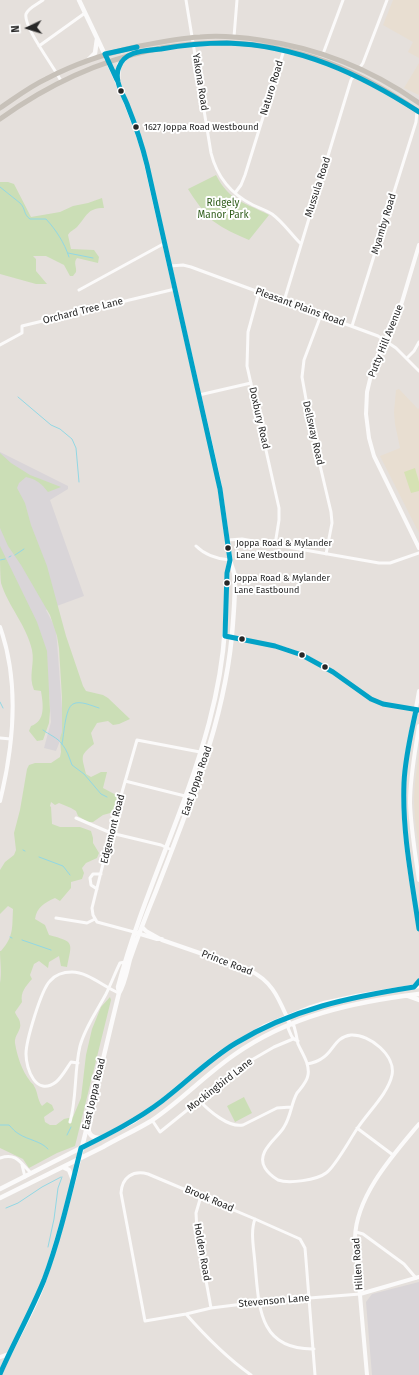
<!DOCTYPE html>
<html>
<head>
<meta charset="utf-8">
<style>
	body { margin:0 }
	#map { position:relative; width:419px; height:1375px; overflow:hidden; background:#e5e0dc; font-family:"Fira Sans",sans-serif }
	canvas { display:block }
	.north { position:absolute; left:8px; top:8px; width:40px; height:40px; -webkit-text-stroke:3px #fff; paint-order:stroke; rotate:266deg; font-size:11px; font-weight:700; line-height:16px; text-align:center; color:#272727 }
	.north::after { content:''; display:block; margin:auto; width:14px; height:18px; background:#272727; clip-path:polygon(50% 0,100% 100%,50% 72%,0 100%) }
</style>
</head>
<body>
<div id="map">
<canvas width="419" height="1375"></canvas>
<div class="north">N</div>
</div>
<script>
const ctx = document.querySelector('canvas').getContext('2d');
ctx.lineJoin = 'round';
function fillPath(path, color) {
  ctx.fillStyle = color;
  ctx.fill(path, 'evenodd');
}
function strokePath(path, color, width, dash) {
  ctx.strokeStyle = color;
  ctx.lineWidth = width;
  ctx.lineCap = dash ? 'butt' : 'round';
  ctx.setLineDash(dash || []);
  ctx.stroke(path);
}
function label(font, color, halo, rows, align = 'center') {
  ctx.font = font + ' "Fira Sans",sans-serif';
  ctx.lineWidth = 4;
  ctx.setLineDash([]);
  ctx.textBaseline = 'middle';
  ctx.strokeStyle = halo;
  ctx.fillStyle = color;
  for (const [text, x, y, turn = 0] of rows) {
    ctx.save();
    ctx.translate(x, y);
    ctx.rotate((+turn || 0) * Math.PI / 180);
    ctx.textAlign = isNaN(turn) ? turn : align;
    if (halo) ctx.strokeText(text, 0, 0);
    ctx.fillText(text, 0, 0);
    ctx.restore();
  }
}
fillPath(new Path2D(`
	M 0,452 L 68,486 L 68,489 L 50,500 L 84,596 L 46,610 L 56,629 L 62,709 L 72,711 L 56,751 L 44,748 L 51,722 L 49,692 L 0,550 Z
	M 419,1282 L 419,1375 L 372,1375 L 366,1302 L 372,1294 Z`), '#d9d5d8');
fillPath(new Path2D(`
	M 393,0 L 419,0 L 419,58 L 408,52 L 413,42 L 383,25 Z
	M 419,63 L 419,95 L 404,88 Z
	M 399,389 L 418,409 L 419,408 L 419,533 L 380,456 L 400,448 L 395,424 L 394,412 L 396,390 Z
	M 419,751 L 419,852 L 415,819 L 414,800 L 415,783 Z`), '#e8ded1');
fillPath(new Path2D(`
	M 216,175 C 229,201 246,203 269,215 L 249,240 C 237,235 224,229 213,221 C 203,212 195,200 188,189 Z
	M 0,182 L 8,182 L 14,184 L 31,217 L 60,212 L 73,206 L 88,203 L 102,198 L 104,208 C 87,208 87,216 77,227 C 74,230 70,231 68,235 L 71,249 L 94,250 L 99,257 L 98,263 L 77,258 C 73,263 77,267 76,272 L 73,276 L 70,276 L 64,265 L 46,256 L 33,256 L 36,259 L 36,271 L 47,284 L 36,284 L 0,274 Z
	M 0,453 L 11,463 L 30,475 L 61,487 L 48,492 C 42,484 36,479 26,477 L 19,483 L 17,488 L 25,503 L 31,525 L 47,566 L 66,636 L 83,686 L 86,691 L 103,695 L 108,698 L 130,719 L 119,724 L 113,725 L 108,721 L 97,723 L 91,733 L 94,744 C 79,756 82,756 86,774 L 91,777 L 101,772 L 107,772 L 103,788 L 118,796 L 119,802 L 114,812 L 103,815 L 93,822 L 88,822 L 78,816 L 76,811 L 71,808 L 59,803 L 55,805 L 51,802 L 50,806 L 51,807 L 52,824 L 60,827 L 80,827 L 91,831 L 93,838 L 93,843 L 99,853 L 97,858 L 86,863 L 82,868 L 84,873 L 82,879 L 71,882 L 71,888 L 60,901 L 55,898 C 44,903 37,907 35,919 L 45,925 L 49,935 C 75,942 72,942 67,967 L 61,966 L 59,956 L 49,962 L 48,968 L 39,961 L 34,964 L 30,975 L 32,979 C 26,986 20,992 22,1002 L 15,1012 C 16,1016 20,1019 20,1023 C 22,1030 14,1035 15,1043 C 17,1056 22,1071 30,1081 C 31,1083 33,1083 34,1086 C 38,1092 37,1099 42,1106 L 47,1102 L 52,1105 L 54,1110 L 44,1117 L 45,1122 L 50,1125 L 56,1125 L 64,1119 L 73,1117 L 81,1098 L 86,1055 L 92,1029 L 101,1007 L 110,997 L 111,1000 L 75,1146 L 57,1153 L 29,1168 L 23,1159 L 0,1148 L 0,983 C 2,973 0,961 0,951 L 1,951 C 14,936 12,928 13,909 L 8,906 L 0,914 L 0,870 L 5,862 L 14,855 L 16,850 L 14,833 L 20,810 L 27,769 L 29,765 L 35,763 L 51,763 L 60,757 L 61,752 L 60,738 L 62,732 L 62,698 L 59,648 L 57,636 L 50,615 L 21,565 L 8,546 L 0,528 Z
	M 0,546 L 37,622 L 47,651 L 50,711 L 49,723 L 43,740 L 37,741 L 29,731 L 31,726 C 46,721 43,704 41,691 L 34,690 C 28,676 35,664 32,650 C 27,626 8,606 1,583 C 0,573 0,556 0,546 Z
	M 244,1097 L 252,1113 L 235,1122 L 227,1106 Z`), '#cbdeb6');
fillPath(new Path2D(`
	M 415,468 L 419,482 L 419,491 L 411,493 L 404,472 Z`), '#d6e2b4');
strokePath(new Path2D(`
	M 0,187 L 20,203 C 26,209 23,214 30,219 L 46,219 C 56,230 64,242 69,257
	M 68,253 L 93,258
	M 18,397 L 51,425 L 60,429 L 72,439 L 76,448 L 79,482
	M 15,555 L 24,549
	M 9,557 L 11,556
	M 0,560 L 5,559
	M 0,702 L 3,708
	M 43,730 C 48,734 58,738 62,744 C 67,750 69,757 72,765 L 84,774 L 101,794 L 107,797
	M 62,744 C 64,735 65,708 73,704 C 80,700 92,706 99,708
	M 23,850 L 25,851
	M 39,857 L 63,866 L 70,875
	M 10,937 L 12,938
	M 22,940 L 51,950
	M 0,1125 L 9,1125 C 12,1128 15,1132 19,1134 C 28,1140 41,1141 48,1149
	M 67,1135 L 71,1127
	M 6,1208 L 18,1203 L 42,1187 L 61,1177
	M 48,1247 L 54,1219 L 58,1188 L 62,1177`), '#92d7e4', 1);
strokePath(new Path2D(`
	M 43,0 C 38,4 28,8 26,14 C 23,27 55,68 61,81
	M 186,0 L 211,153 C 217,177 231,194 253,205 C 259,208 266,210 272,214 C 283,222 291,234 300,243
	M 234,37 L 237,0
	M 39,46 L 85,13
	M 323,54 L 343,0
	M 359,69 L 363,63 L 387,0
	M 235,193 L 241,185 L 245,175 L 284,50
	M 170,266 L 183,265 L 191,267 L 378,336 L 396,348 L 419,371
	M 79,290 L 165,243
	M 259,292 L 248,332 L 247,366 L 279,508 L 279,520 L 275,545
	M 284,301 L 351,80 L 355,74
	M 321,315 L 304,360 L 302,377 L 311,427 L 331,512 L 332,523 L 326,554
	M 352,326 L 416,122 L 417,111
	M 0,345 L 22,333 L 22,326 L 175,289
	M 407,358 L 414,351 L 419,342
	M 199,395 L 251,383
	M 228,540 L 242,539 L 379,563 L 390,563 L 419,553
	M 196,546 C 205,555 217,559 230,560
	M 232,638 C 252,641 273,644 292,651 C 321,661 346,681 371,699 L 383,704 L 419,710
	M 0,738 L 11,739
	M 125,781 L 185,796
	M 76,818 L 111,833 L 161,845 L 172,850
	M 97,889 L 91,885 L 90,878 L 93,874 L 101,874
	M 56,918 L 87,923 L 95,919
	M 134,932 L 97,922 L 93,915 L 92,908 L 114,820 L 137,740 L 200,752
	M 298,1041 C 291,1039 291,1034 288,1028 L 290,1024 L 294,1026 C 296,1033 297,1038 298,1044 C 302,1053 310,1064 308,1075 C 307,1082 301,1088 297,1093 C 291,1104 291,1116 284,1127 C 278,1138 255,1152 265,1168 C 268,1173 273,1177 278,1180 C 289,1184 317,1180 326,1173 C 335,1167 350,1139 357,1129 C 367,1113 388,1094 392,1075 C 396,1056 370,1034 351,1035 C 334,1037 334,1052 321,1059 C 317,1062 312,1063 307,1064
	M 78,1063 L 71,1062 C 66,1069 62,1077 56,1082 C 36,1097 26,1069 26,1054 C 26,1041 41,990 50,981 C 55,975 63,972 72,972 C 88,972 104,987 119,993
	M 200,1101 C 209,1111 229,1128 243,1125 L 277,1108 L 291,1107
	M 152,1120 L 160,1132 L 243,1065 L 274,1047 L 293,1039
	M 70,1122 C 77,1098 74,1071 80,1046 C 85,1027 97,1011 106,994 C 111,984 115,973 120,963 L 125,962
	M 357,1128 L 393,1155
	M 0,1158 C 17,1152 21,1164 31,1173
	M 22,1165 L 25,1177
	M 201,1196 L 196,1213 L 197,1231 L 211,1308
	M 255,1219 C 250,1232 254,1249 255,1264 C 259,1306 258,1350 314,1349
	M 356,1232 L 363,1234 L 404,1264 L 416,1278
	M 186,1314 C 207,1338 226,1357 251,1375
	M 315,1375 L 306,1260 L 305,1248 L 300,1239 L 255,1219 L 148,1174 C 133,1170 122,1177 121,1193 L 145,1321 L 186,1314 L 211,1308 L 259,1302 L 360,1294`), '#fbfafa', 3);
strokePath(new Path2D(`
	M 419,245 L 402,302 L 372,371 L 367,392 L 366,414 L 369,438 L 374,456 L 419,548
	M 0,627 C 20,683 14,744 0,801
	M 419,691 C 414,722 405,753 404,784 C 401,833 412,881 419,929
	M 419,726 C 415,752 410,777 410,803 C 411,829 415,854 419,880
	M 142,927 L 146,931 L 162,940 L 249,970 C 274,982 279,1000 290,1024
	M 137,933 L 157,939 L 162,939
	M 360,1294 L 419,1277
	M 0,1357 L 9,1354
	M 367,1375 L 355,1238 C 356,1196 393,1155 419,1124`), '#fbfafa', 4);
strokePath(new Path2D(`
	M 79,0 C 103,51 128,100 144,154 L 218,478 C 223,505 226,532 230,559 C 230,564 233,568 234,573 C 236,589 234,606 233,622 C 227,717 190,803 156,891 C 147,913 138,936 130,959 C 127,970 125,983 119,993
	M 89,59 L 95,53 L 97,39
	M 118,79 L 119,65 L 126,57
	M 408,996 L 419,1000
	M 88,1127 C 89,1135 92,1138 100,1138
	M 63,1167 L 69,1170 L 73,1180
	M 0,1189 L 134,1121 L 163,1100 L 217,1055 L 235,1044 L 265,1026 L 309,1008 L 325,1003 L 357,996 L 419,986
	M 0,1198 C 34,1181 69,1164 103,1147 C 119,1138 136,1130 151,1121 C 181,1101 205,1075 234,1055 C 289,1016 353,1002 419,994
	M 0,1374 C 13,1343 32,1315 43,1284 C 75,1189 95,1090 119,993 L 118,987 C 142,896 185,813 209,723 C 217,693 223,660 225,628 C 227,606 225,583 229,562`), '#fbfafa', 4.5);
strokePath(new Path2D(`
	M 0,108 C 15,98 29,87 46,79 C 76,63 107,53 140,46 C 160,42 180,38 200,37 C 220,35 240,37 260,40 C 318,48 371,69 419,103
	M 0,119 C 92,53 204,22 315,58 C 352,70 387,90 419,112`), '#c7c1b9', 5);
strokePath(new Path2D(`
	M 117,80 L 105,54 L 137,47
	M 419,112 C 360,74 298,45 227,43 C 205,43 183,45 161,49 C 146,51 125,50 119,67 C 117,71 117,77 118,82 C 120,90 124,97 127,104 C 135,124 142,144 147,165 L 220,489 L 230,560 L 227,573 L 225,636 L 275,646 L 302,655 L 333,672 L 371,699 L 383,704 L 419,710
	M 416,710 C 411,734 405,758 404,783 C 402,832 412,881 419,929
	M 0,1374 C 14,1342 31,1312 44,1280 C 60,1237 70,1192 81,1148 C 109,1134 137,1120 162,1101 C 187,1082 209,1059 236,1043 C 292,1009 350,997 414,987 L 419,981`), '#02a2c6', 5);
for (const [x, y, r, color] of [
	[121,91,3.5,"#272727"],
	[136,127,3.5,"#272727"],
	[228,548,3.5,"#272727"],
	[227,583,3.5,"#272727"],
	[242,639,3.5,"#272727"],
	[302,655,3.5,"#272727"],
	[325,667,3.5,"#272727"]
]) {
  const dot = new Path2D();
  dot.arc(x, y, r, 0, 2 * Math.PI);
  ctx.fillStyle = color;
  ctx.fill(dot);
  strokePath(dot, '#fff', 1.5);
}
label('9px', '#272727', '#fff', [
	["1627 Joppa Road Westbound",144,127],
	["Joppa Road & Mylander",236,543],
	["Lane Westbound",236,555],
	["Joppa Road & Mylander",234,578],
	["Lane Eastbound",234,590]
], 'left');
label('10px', '#272727', '#fff', [
	["Yakona Road",200,82,81],
	["Naturo Road",272,88,-73],
	["Mussula Road",318,187,-72],
	["Myamby Road",384,224,-73],
	["Pleasant Plains Road",300,307,20],
	["Orchard Tree Lane",83,311,-14],
	["Putty Hill Avenue",386,341,-68],
	["Doxbury Road",259,418,77],
	["Dellsway Road",313,433,77],
	["East Joppa Road",197,781,-71],
	["Edgemont Road",113,829,-76],
	["Prince Road",227,963,21],
	["Mockingbird Lane",220,1085,-38],
	["East Joppa Road",94,1094,-77],
	["Brook Road",209,1199,23],
	["Holden Road",202,1252,80],
	["Hillen Road",358,1264,-94],
	["Stevenson Lane",274,1301,-5]
]);
label('10px', '#305e1c', '#fff', [
	["Ridgely",223,203],
	["Manor Park",223,215]
]);
</script>
</body>
</html>
